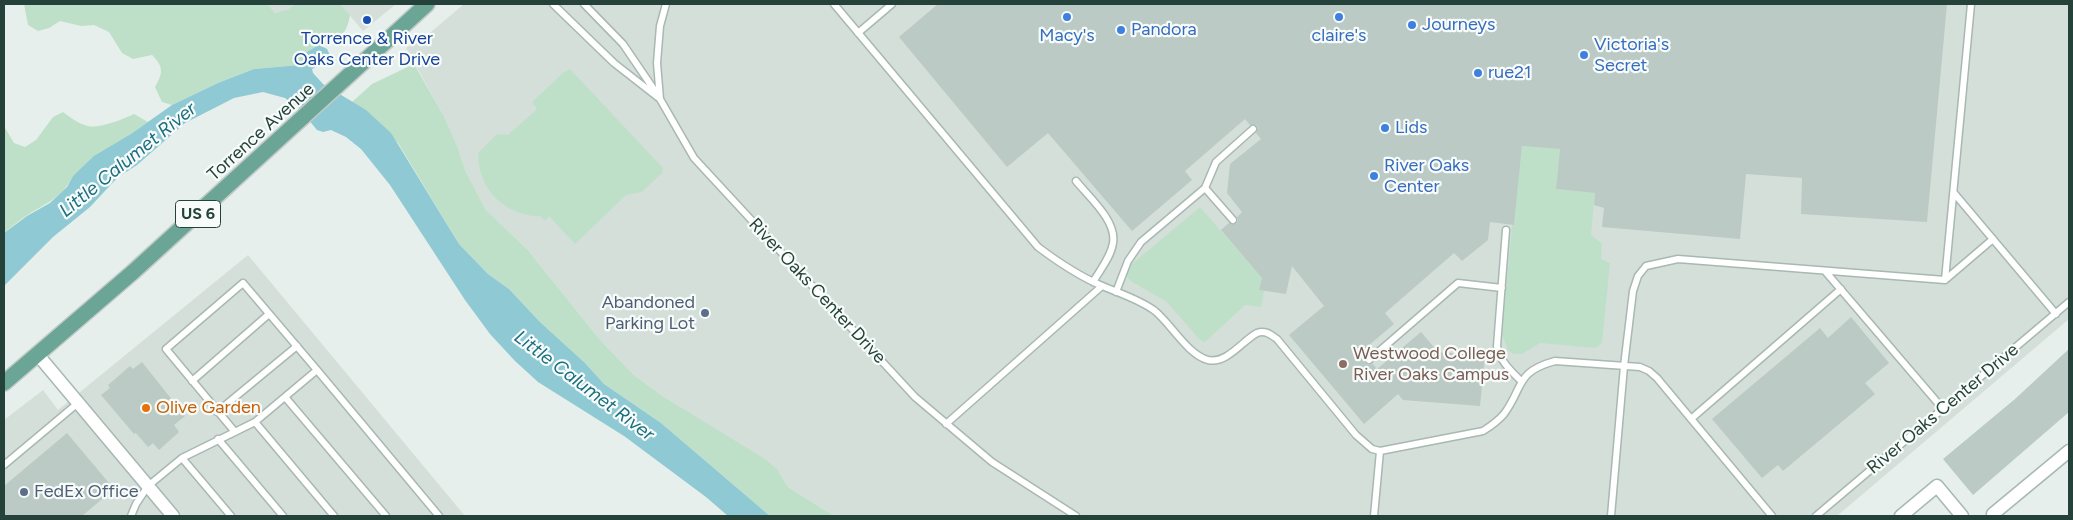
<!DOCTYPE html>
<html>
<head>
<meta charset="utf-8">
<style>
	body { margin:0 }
	#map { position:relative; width:2073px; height:520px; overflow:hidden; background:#e6efeb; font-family:Figtree,sans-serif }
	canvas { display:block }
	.frame { position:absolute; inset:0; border:5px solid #24423a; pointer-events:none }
</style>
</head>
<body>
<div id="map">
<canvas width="2073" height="520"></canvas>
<div class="frame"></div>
</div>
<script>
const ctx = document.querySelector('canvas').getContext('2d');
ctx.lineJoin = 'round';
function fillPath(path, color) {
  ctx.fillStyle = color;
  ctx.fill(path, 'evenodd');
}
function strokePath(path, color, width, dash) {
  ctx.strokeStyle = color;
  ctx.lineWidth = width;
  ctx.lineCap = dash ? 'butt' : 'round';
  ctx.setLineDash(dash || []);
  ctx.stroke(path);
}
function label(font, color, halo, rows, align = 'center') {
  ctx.font = font + ' Figtree,sans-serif';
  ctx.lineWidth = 4.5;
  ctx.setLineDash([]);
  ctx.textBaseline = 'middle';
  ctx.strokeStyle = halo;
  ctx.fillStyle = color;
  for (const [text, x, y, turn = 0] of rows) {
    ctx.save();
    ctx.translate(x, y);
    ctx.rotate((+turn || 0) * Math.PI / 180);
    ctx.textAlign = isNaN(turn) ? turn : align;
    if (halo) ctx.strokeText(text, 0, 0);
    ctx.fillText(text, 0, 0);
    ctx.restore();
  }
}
fillPath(new Path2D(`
	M 268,4 L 295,4 L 288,9 L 275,13 Z
	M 340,4 L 396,4 L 363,31 Z
	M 464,4 L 2069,4 L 2069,319 L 1837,516 L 834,516 L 788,487 L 778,470 L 664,397 L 634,375 L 601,341 L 527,249 L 486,210 L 465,170 L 458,148 L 444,116 L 406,48 L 431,32 Z
	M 248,255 L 465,516 L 4,516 L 4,420 L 43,390 L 58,410 Z`), '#d4dfda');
fillPath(new Path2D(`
	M 24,4 L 268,4 L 275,13 L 288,9 L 295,4 L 340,4 L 350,15 C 345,46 329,39 305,53 L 303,61 L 300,65 L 254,69 L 218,83 L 172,105 L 162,102 L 155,87 C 163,73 164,67 152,55 L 133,59 L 122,53 L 109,32 L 94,25 L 81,26 L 60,21 L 49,28 L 38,31 L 28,25 Z
	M 414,64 L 444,116 L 458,148 L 465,170 L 486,210 L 527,249 L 601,341 L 634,375 L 664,397 L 765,459 L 778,470 L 788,487 L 834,516 L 770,516 L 661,423 L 604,384 L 585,363 L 540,322 L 509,289 L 488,274 L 459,244 L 398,143 L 352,102 L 372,84 Z
	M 570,69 L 663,168 L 662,173 L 642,192 L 626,195 L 575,244 L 549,216 L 545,221 L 540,216 C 531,217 522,214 513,210 C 489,198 479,179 478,153 L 497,134 L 508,135 L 537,109 L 532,102 L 564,72 Z
	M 63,112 C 71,118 79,124 88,126 C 98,129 124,119 134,114 L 148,122 L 73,176 C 60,200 47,202 26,216 C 18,221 11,227 4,233 L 4,126 L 14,143 L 25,147 L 36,140 L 53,117 Z
	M 1522,146 L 1560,149 L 1556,189 L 1595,193 L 1591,235 L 1602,244 L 1601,259 L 1610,263 L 1602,343 L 1595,348 L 1540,343 L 1522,354 L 1514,354 L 1508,350 L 1502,334 L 1512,225 L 1514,224 Z
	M 1200,207 L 1262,278 L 1259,290 L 1264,291 L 1261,307 L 1245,305 L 1205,342 L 1199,339 L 1167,302 L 1129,280 L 1126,273 L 1132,264 Z`), '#bfe0c8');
fillPath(new Path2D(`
	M 319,45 L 327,49 L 330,55 L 329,60 L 312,69 L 313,73 L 323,84 L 366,110 L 391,133 L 459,244 L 488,274 L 509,289 L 540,322 L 585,363 L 604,384 L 661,423 L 770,516 L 728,516 L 706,497 L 624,436 L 538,382 L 515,361 L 490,334 L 465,300 L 390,185 L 361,149 L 346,137 L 331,130 L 323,132 L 317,130 L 299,108 L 285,98 L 263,92 L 234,98 L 185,123 L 137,165 L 117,178 L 90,207 L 53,237 L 4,286 L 4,233 L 27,216 L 50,203 L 67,187 L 73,176 L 94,156 L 131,134 L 172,105 L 218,83 L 254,69 L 300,65 L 303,61 L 305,53 Z`), '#8ec9d4');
fillPath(new Path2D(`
	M 938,4 L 1947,4 L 1927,222 L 1801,214 L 1802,178 L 1746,174 L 1740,239 L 1602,227 L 1604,208 L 1594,205 L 1595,193 L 1556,189 L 1560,149 L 1522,146 L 1514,225 L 1490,222 L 1488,240 L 1462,261 L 1454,253 L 1385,313 L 1394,324 L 1362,351 L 1366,356 L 1365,363 L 1368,365 L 1373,364 L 1377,369 L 1421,332 L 1438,352 L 1485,356 L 1480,406 L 1403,400 L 1398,394 L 1364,424 L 1289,335 L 1324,306 L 1292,266 L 1286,294 L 1259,290 L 1262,278 L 1221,230 L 1229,223 L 1236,224 L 1238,221 L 1237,217 L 1242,212 L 1227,193 L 1230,164 L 1261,139 L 1256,133 L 1258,128 L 1256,125 L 1250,125 L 1245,119 L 1185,171 L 1192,180 L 1132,231 L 1048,133 L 1007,167 L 899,37 Z
	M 1851,317 L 1889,363 L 1865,383 L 1875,394 L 1783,471 L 1778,465 L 1762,478 L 1712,419 L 1820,328 L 1828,338 Z
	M 2069,349 L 2069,412 L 1973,495 L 1943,459 L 2015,399 Z
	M 142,362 L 185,416 L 174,425 L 179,432 L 159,450 L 153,443 L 148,447 L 136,433 L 134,434 L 101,395 L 110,388 L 108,385 L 130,366 L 133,369 Z
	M 67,433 L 114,489 L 82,516 L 4,516 L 4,486 Z`), '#bbcac4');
const service = new Path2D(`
	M 553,4 L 614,63 L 660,99
	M 584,4 L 623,44 L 657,94
	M 666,4 L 660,26 L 657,63 L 660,99 L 694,158 L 915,397 L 992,462 L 1076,516
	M 834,4 L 1038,247 C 1058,262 1077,275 1100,285 C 1118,293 1139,299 1155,311 C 1171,324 1188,355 1208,360 C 1227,364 1242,341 1257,333 C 1265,330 1270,334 1277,339 L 1356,435 L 1372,449 L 1380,451 L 1483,431 C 1491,426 1498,421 1504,414 C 1524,387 1515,372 1555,361 L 1640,367 L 1649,371 L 1657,378 L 1772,516
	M 858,33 L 892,4
	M 1076,181 C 1089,197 1117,221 1113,243 C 1111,257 1100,270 1093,282
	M 1205,188 L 1233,220
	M 1954,193 L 2056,314
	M 1506,230 L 1497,346 C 1500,361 1510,370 1521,381
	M 1825,271 L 1943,409
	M 1945,280 L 1971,4
	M 1116,292 L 1128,261 L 1141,242 L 1205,188 L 1216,162 L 1253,129
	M 1369,360 L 1458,283 L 1502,288
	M 192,381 L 269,314
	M 285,397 L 386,516
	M 217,412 L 297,346
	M 1691,419 L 1841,289
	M 255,422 L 334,516
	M 946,424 L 1102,286
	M 235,432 L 166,349 L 243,283 L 317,370
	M 218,439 L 283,516
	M 182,458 L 231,516
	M 4,465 L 78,403
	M 131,516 L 136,504 L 148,486 L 182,458 L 255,422 L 317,370 L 439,516
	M 1374,516 L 1380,451
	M 1611,516 L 1624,366 L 1633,291 L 1638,276 L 1646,266 L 1678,259 L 1945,280 L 1993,239
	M 1816,516 L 2069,302`);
const minor = new Path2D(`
	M 38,355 L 173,516
	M 1993,514 L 2069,451
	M 1901,516 L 1937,486 L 1962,516`);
const primary = new Path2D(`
	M 4,383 L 133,272 L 427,4`);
strokePath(service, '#a8b8b2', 9);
strokePath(minor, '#a8b8b2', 15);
strokePath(primary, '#c2cac8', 18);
strokePath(service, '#fff', 6);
strokePath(minor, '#fff', 12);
strokePath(primary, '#6aa596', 15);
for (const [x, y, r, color] of [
	[1067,17,5,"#3f7fe0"],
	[1339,17,5,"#3f7fe0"],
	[367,20,5,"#1a4fb4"],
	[1412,25,5,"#3f7fe0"],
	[1121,30,5,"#3f7fe0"],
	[1584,55,5,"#3f7fe0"],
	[1478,73,5,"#3f7fe0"],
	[1385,128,5,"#3f7fe0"],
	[1374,176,5,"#3f7fe0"],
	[705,313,5,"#5c6f8a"],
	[1343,364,5,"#8d6e63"],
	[146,408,5,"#e8710a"],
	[24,492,5,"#5c6f8a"]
]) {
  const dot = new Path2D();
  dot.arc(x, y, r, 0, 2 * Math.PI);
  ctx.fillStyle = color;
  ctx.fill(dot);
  strokePath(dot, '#f7fbf9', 2);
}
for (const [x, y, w] of [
	[198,214,45]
]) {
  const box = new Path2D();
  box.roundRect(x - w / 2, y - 13.5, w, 27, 4);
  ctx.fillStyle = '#f7fbf9';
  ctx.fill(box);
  strokePath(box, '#24423a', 1);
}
label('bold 16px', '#24423a', null, [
	["US 6",198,214]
]);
label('18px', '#366cbe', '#f7fbf9', [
	["Journeys",1422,25],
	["Pandora",1131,30],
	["Macy's",1067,36,"center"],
	["claire's",1339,36,"center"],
	["Victoria's",1594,45],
	["Secret",1594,66],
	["rue21",1488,73],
	["Lids",1395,128],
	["River Oaks",1384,166],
	["Center",1384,187]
], 'left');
label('18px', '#164399', '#f7fbf9', [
	["Torrence & River",367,39],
	["Oaks Center Drive",367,60]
]);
label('18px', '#24423a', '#f7fbf9', [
	["Torrence Avenue",261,132,-42],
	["River Oaks Center Drive",817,291,47],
	["River Oaks Center Drive",1943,409,-40]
]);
label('18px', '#4e5e75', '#f7fbf9', [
	["Abandoned",695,303],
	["Parking Lot",695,324],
	["FedEx Office",34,492,"left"]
], 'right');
label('18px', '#785e54', '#f7fbf9', [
	["Westwood College",1353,354],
	["River Oaks Campus",1353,375]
], 'left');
label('18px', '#c56008', '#f7fbf9', [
	["Olive Garden",156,408]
], 'left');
label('italic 19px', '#1c6f80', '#f7fbf9', [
	["Little Calumet River",128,160,-39],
	["Little Calumet River",584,386,37]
]);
</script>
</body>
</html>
